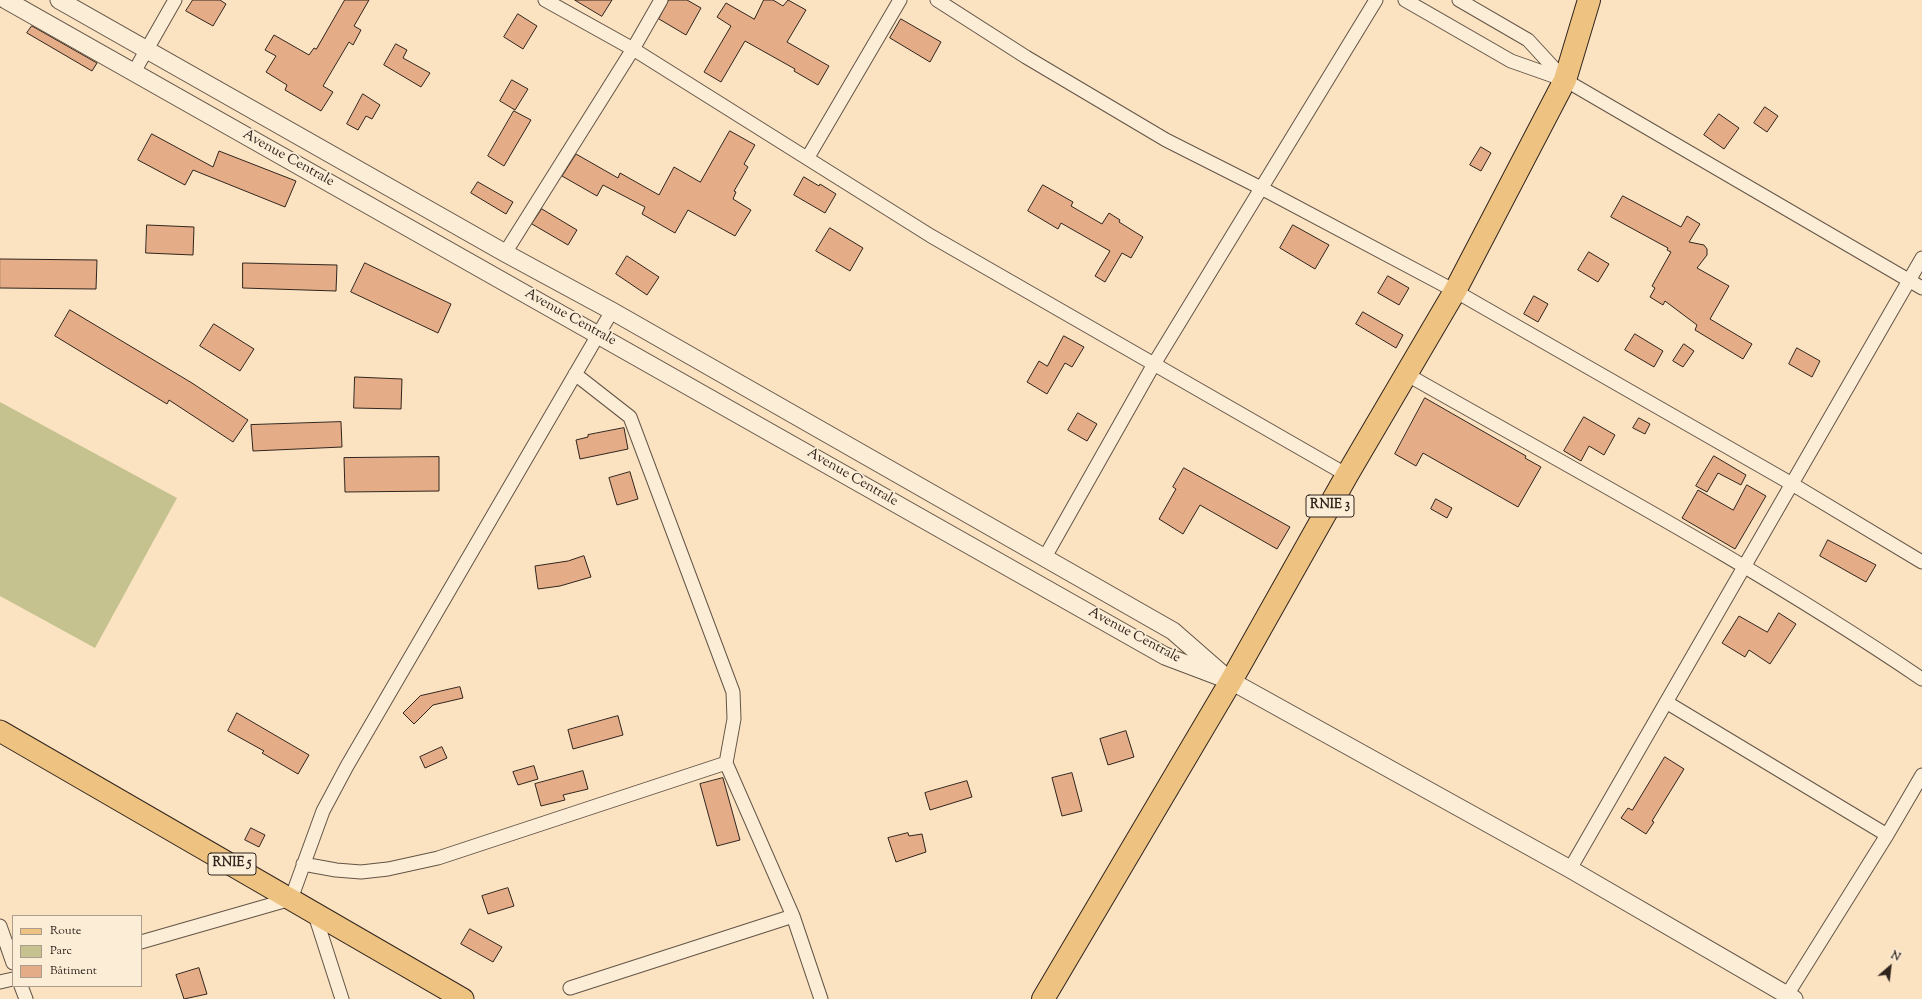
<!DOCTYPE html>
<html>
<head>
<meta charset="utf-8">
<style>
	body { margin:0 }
	#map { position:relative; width:1922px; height:999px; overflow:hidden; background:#fbe3c2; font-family:"Sorts Mill Goudy",serif }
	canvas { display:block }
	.legend { position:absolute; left:12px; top:915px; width:130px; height:72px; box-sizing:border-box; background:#fcedd7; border:1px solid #aa9d8d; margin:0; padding:5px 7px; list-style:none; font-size:12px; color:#30251d }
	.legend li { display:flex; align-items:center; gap:8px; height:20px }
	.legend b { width:20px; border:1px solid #aa9d8d }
	.north { position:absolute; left:1870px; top:947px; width:40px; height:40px; -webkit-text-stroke:3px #fcedd7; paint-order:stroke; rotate:28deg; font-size:11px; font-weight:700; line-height:16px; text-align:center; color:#30251d }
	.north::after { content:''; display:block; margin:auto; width:14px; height:18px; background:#30251d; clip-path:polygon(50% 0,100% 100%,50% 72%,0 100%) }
</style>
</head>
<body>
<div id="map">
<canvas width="1922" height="999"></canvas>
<ul class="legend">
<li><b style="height:5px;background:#eec281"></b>Route</li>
<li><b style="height:11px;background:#c5c28f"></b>Parc</li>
<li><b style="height:11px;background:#e4ac87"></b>Bâtiment</li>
</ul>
<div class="north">N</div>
</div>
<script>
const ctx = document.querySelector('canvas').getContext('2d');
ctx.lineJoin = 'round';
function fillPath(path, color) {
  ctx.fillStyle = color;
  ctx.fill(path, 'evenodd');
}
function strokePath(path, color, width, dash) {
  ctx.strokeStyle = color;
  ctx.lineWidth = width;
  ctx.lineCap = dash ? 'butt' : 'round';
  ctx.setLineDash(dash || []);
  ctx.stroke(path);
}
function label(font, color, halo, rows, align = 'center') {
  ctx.font = font + ' "Sorts Mill Goudy",serif';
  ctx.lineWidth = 3.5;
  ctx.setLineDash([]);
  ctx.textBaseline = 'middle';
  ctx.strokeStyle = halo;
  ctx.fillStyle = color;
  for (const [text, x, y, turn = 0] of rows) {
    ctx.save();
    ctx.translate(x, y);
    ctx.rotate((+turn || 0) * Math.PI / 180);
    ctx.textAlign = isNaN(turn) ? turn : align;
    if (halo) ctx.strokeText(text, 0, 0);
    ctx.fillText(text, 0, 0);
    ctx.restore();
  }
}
fillPath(new Path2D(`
	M 0,402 L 177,498 L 95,648 L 0,596 Z`), '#c5c28f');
const building = new Path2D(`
	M 193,0 L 220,0 L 226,4 L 213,26 L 186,11 Z
	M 345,0 L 369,0 L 354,26 L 361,30 L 353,45 L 349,42 L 323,86 L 333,92 L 321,111 L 285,90 L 287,85 L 266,72 L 276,56 L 265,50 L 274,35 L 309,55 L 314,48 L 316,49 Z
	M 575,0 L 612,0 L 602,16 Z
	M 669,0 L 687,0 L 701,8 L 686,35 L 659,19 Z
	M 764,0 L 773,0 L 783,6 L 788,0 L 806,10 L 787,42 L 829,66 L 818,85 L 794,71 L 795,69 L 745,41 L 721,82 L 704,72 L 731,26 L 717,17 L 726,3 L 754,19 Z
	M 518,14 L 537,26 L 523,49 L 504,37 Z
	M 901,19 L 941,42 L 930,62 L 890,38 Z
	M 32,26 L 97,63 L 92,71 L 27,33 Z
	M 396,44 L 407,50 L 403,58 L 430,73 L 421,87 L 384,65 Z
	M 512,80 L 528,89 L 515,110 L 500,101 Z
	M 363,94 L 380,105 L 372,119 L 366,116 L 358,130 L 347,124 Z
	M 1765,107 L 1778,116 L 1767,132 L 1754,123 Z
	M 514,111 L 531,120 L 504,166 L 488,156 Z
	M 1719,114 L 1739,128 L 1724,149 L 1704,135 Z
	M 730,131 L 755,145 L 744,164 L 748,167 L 734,191 L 736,192 L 733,199 L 751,210 L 735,236 L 688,210 L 675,233 L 642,214 L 645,207 L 603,185 L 597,196 L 562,176 L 576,154 L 618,178 L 620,173 L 659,195 L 674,167 L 700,182 Z
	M 152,134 L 213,167 L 219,151 L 296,181 L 285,207 L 193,170 L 185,185 L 138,160 Z
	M 1481,147 L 1491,153 L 1481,171 L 1470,165 Z
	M 804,177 L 819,186 L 820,184 L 836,194 L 825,213 L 794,195 Z
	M 478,182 L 513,202 L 506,214 L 471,193 Z
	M 1043,185 L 1073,202 L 1071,206 L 1102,224 L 1109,213 L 1120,220 L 1119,222 L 1143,237 L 1131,258 L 1122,253 L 1105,282 L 1095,276 L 1110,251 L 1061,223 L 1058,229 L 1028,211 Z
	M 1623,196 L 1681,227 L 1687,216 L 1700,224 L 1689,242 L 1704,245 L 1707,249 L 1707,255 L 1697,268 L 1729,286 L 1710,319 L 1752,344 L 1743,359 L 1695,330 L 1697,325 L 1665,301 L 1663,305 L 1650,297 L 1655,288 L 1652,286 L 1671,252 L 1667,250 L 1668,248 L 1611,217 Z
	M 542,209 L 577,230 L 568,245 L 532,224 Z
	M 147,225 L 194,227 L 193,255 L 146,253 Z
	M 1293,225 L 1329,245 L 1315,269 L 1280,248 Z
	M 830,228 L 863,248 L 850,271 L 816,251 Z
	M 1589,252 L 1609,264 L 1598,282 L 1578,270 Z
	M 627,256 L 659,277 L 647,295 L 616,274 Z
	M 0,259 L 97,260 L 96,289 L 0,288 Z
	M 243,263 L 337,265 L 336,291 L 243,288 Z
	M 365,263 L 451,304 L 438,333 L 351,292 Z
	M 1388,276 L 1409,288 L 1399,305 L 1378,293 Z
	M 1534,296 L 1548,304 L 1538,322 L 1524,314 Z
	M 70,310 L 192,383 L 248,420 L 233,442 L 169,400 L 167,404 L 55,336 Z
	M 1363,312 L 1403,335 L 1396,348 L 1356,324 Z
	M 214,324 L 254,349 L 240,371 L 200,346 Z
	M 1635,334 L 1663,351 L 1654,367 L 1625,350 Z
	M 1064,336 L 1084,347 L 1072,367 L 1065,363 L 1047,394 L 1027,382 L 1039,361 L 1047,366 Z
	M 1684,344 L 1694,351 L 1683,367 L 1673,361 Z
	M 1797,348 L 1820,361 L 1812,377 L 1789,364 Z
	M 355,377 L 402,379 L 401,409 L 354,408 Z
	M 1425,398 L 1526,456 L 1525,458 L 1541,467 L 1518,507 L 1423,453 L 1416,466 L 1395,454 Z
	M 1078,413 L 1097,424 L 1087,441 L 1068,430 Z
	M 1584,417 L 1615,435 L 1604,455 L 1589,446 L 1581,461 L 1564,451 Z
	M 1639,418 L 1650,424 L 1645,434 L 1633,428 Z
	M 341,422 L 342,447 L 253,451 L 251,425 Z
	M 624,428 L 628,449 L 580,459 L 576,440 L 588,437 L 588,435 Z
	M 1714,456 L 1746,475 L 1741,485 L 1718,473 L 1707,492 L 1696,486 Z
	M 439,457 L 439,491 L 345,492 L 344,458 Z
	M 1184,468 L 1290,527 L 1277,549 L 1200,505 L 1183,534 L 1159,519 L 1176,489 L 1173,487 Z
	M 630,472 L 638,499 L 617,505 L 609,478 Z
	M 1747,485 L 1766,496 L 1735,549 L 1682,518 L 1698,490 L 1733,510 Z
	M 1436,499 L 1452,508 L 1447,518 L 1431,509 Z
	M 1828,540 L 1876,565 L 1866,582 L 1820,556 Z
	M 584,556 L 591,577 L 560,586 L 538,589 L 535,566 L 568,561 Z
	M 1779,613 L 1796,624 L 1770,664 L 1749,650 L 1745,657 L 1722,643 L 1739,616 L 1767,632 Z
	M 460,687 L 463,698 L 433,705 L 414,724 L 403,713 L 420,696 Z
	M 237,713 L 309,755 L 298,774 L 262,753 L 264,751 L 228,731 Z
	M 618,716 L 623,735 L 573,749 L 568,730 Z
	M 1126,731 L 1134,757 L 1108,765 L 1100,739 Z
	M 442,747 L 447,758 L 425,768 L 420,757 Z
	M 1665,757 L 1684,769 L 1652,821 L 1654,822 L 1646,834 L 1621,818 L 1628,808 L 1632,810 Z
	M 534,766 L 538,779 L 518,785 L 513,772 Z
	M 583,771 L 588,789 L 563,795 L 565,800 L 541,806 L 535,784 Z
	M 1072,773 L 1082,811 L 1062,816 L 1052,778 Z
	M 723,778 L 740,840 L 717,846 L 700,784 Z
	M 967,781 L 972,797 L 930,810 L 925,793 Z
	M 251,828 L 265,835 L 259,847 L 245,840 Z
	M 908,833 L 909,836 L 922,834 L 926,852 L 896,862 L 888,838 Z
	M 508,888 L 514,906 L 488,914 L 482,896 Z
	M 470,929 L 502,947 L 493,962 L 461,944 Z
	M 199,968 L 207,994 L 184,999 L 176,975 Z`);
fillPath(building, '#e4ac87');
strokePath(building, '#30251d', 1);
const minor = new Path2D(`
	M 545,0 L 633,49 L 931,236 L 1347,475
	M 937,0 L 1026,57 L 1166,140 L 1263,189 L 1455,291 L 1792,484 L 1922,562
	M 1405,0 L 1511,61 L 1565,80 L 1922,288
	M 1459,0 L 1528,40 L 1564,79
	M 134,72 L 175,0
	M 808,157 L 900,0
	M 505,253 L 633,49 L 661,0
	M 575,374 L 630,417 L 733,692 L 734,719 L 726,763 L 793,916 L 821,999
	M 1406,374 C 1580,473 1757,567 1922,679
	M 1045,557 L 1154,364 L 1376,0
	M 1666,702 L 1887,835
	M 303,864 L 336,870 L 361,872 L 388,869 L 438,858 L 726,763
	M 1570,869 L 1922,258
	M 314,912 L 342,999
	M 0,926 L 13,963
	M 141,942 L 291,899 L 323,811 L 347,766 L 612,311
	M 0,982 L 13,979
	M 21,986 L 26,999
	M 570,988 L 793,916
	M 1787,995 L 1887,835 L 1922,775`);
const tertiary = new Path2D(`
	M 6,0 L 1165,656 L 1231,681 L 1570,869 L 1794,999
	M 59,0 L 505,253 L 612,311 L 1173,631 L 1221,673`);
const primary = new Path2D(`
	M 0,731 L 463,999`);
const trunk = new Path2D(`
	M 1043,999 L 1231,681 L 1347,475 L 1455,291 L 1565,80 L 1589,0`);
strokePath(minor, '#635446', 15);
strokePath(tertiary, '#635446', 19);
strokePath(primary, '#30251d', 23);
strokePath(trunk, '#30251d', 24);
strokePath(minor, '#fcedd7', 13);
strokePath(tertiary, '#fcedd7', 17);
strokePath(primary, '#eec281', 21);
strokePath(trunk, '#eec281', 22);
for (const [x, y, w] of [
	[1330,506,48],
	[232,864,48]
]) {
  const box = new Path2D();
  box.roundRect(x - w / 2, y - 11, w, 22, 3);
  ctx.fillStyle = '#fcedd7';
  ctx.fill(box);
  strokePath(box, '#30251d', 1);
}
label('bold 13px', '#30251d', null, [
	["RNIE 3",1330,506],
	["RNIE 5",232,864]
]);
label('14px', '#30251d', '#fcedd7', [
	["Avenue Centrale",288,159,29],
	["Avenue Centrale",570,318,29],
	["Avenue Centrale",852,478,30],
	["Avenue Centrale",1134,636,28]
]);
</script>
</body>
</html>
